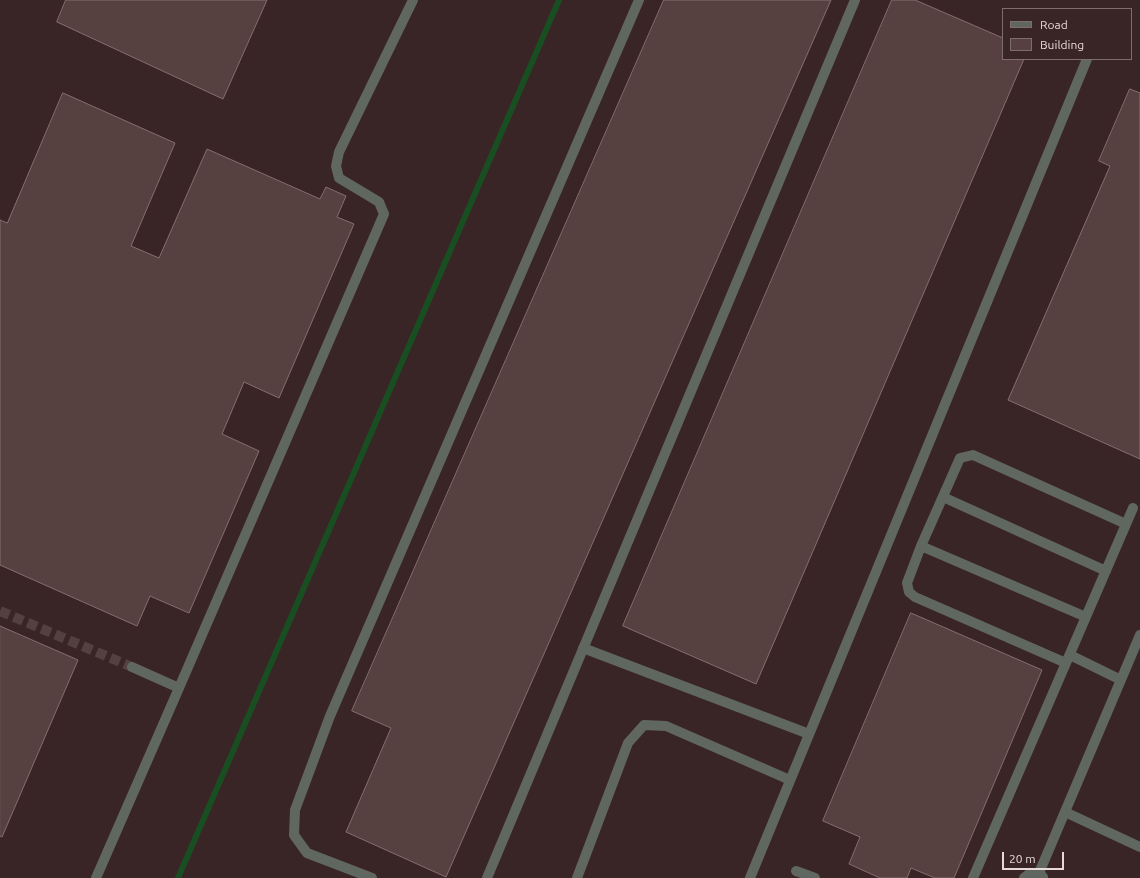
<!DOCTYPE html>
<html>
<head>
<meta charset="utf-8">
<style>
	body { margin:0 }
	#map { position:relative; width:1140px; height:878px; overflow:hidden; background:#392525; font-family:Ubuntu,sans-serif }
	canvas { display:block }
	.legend { position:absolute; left:1002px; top:8px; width:130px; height:52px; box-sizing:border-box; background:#392525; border:1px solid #7e6d6d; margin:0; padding:5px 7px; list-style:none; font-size:12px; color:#e6d9d8 }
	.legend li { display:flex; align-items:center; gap:8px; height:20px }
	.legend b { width:20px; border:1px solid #7e6d6d }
	.scale { position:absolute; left:1002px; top:852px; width:62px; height:18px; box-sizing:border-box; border:2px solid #e6d9d8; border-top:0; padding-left:5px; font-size:12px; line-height:14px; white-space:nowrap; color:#e6d9d8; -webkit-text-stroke:3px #392525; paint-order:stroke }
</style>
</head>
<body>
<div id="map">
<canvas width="1140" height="878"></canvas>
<ul class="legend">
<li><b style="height:5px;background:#606761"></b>Road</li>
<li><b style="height:11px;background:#564040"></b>Building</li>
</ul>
<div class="scale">20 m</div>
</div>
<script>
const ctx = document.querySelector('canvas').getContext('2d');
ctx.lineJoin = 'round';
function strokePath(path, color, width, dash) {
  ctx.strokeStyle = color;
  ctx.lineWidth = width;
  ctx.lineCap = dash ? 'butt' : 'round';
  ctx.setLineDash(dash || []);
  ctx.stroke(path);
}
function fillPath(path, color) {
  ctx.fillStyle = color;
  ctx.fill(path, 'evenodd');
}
strokePath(new Path2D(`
	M 178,878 L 559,0`), '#194d22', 6);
const building = new Path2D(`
	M 66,0 L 267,0 L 223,99 L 57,22 Z
	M 664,0 L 831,0 L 446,877 L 346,832 L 391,728 L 352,711 Z
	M 892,0 L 915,0 L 1003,38 L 1003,59 L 1024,59 L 756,684 L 623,626 Z
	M 1130,89 L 1140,93 L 1140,459 L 1008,400 L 1110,166 L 1099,161 Z
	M 63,93 L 175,143 L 131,246 L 159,258 L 207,149 L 320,199 L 326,187 L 346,196 L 337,217 L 354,224 L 279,398 L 244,382 L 222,434 L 259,451 L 189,613 L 150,596 L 137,626 L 0,565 L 0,220 L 7,223 Z
	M 911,613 L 1042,670 L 954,878 L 935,878 L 911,868 L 907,878 L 880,878 L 849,864 L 860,837 L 823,821 Z
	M 0,626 L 78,660 L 2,837 L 0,836 Z`);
fillPath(building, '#564040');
strokePath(building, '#866e6e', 1);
strokePath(new Path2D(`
	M 0,611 L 132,667`), '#534040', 10, [10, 5]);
strokePath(new Path2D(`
	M 943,497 L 1106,571
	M 921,546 L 1086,617
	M 583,648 L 809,734
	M 1070,655 L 1121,680
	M 1066,663 L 915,597 L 909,592 L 907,583 L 921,546 L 960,458 L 973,455 L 1126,524
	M 132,667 L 179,688
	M 1065,812 L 1140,847
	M 796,871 L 815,878
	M 1039,873 L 1140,635
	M 96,878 L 179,688 L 384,214 L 379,202 L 339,178 L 336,166 L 339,152 L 413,0
	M 372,878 L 307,853 L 294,835 L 295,810 L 330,716 L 639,0
	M 487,878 L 855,0
	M 577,878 L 628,743 L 644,725 L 666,726 L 790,780
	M 750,878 L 1087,59
	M 973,878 L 1133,508
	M 1024,878 L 1029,874 L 1039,873 L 1043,877`), '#606761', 10);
</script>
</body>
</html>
